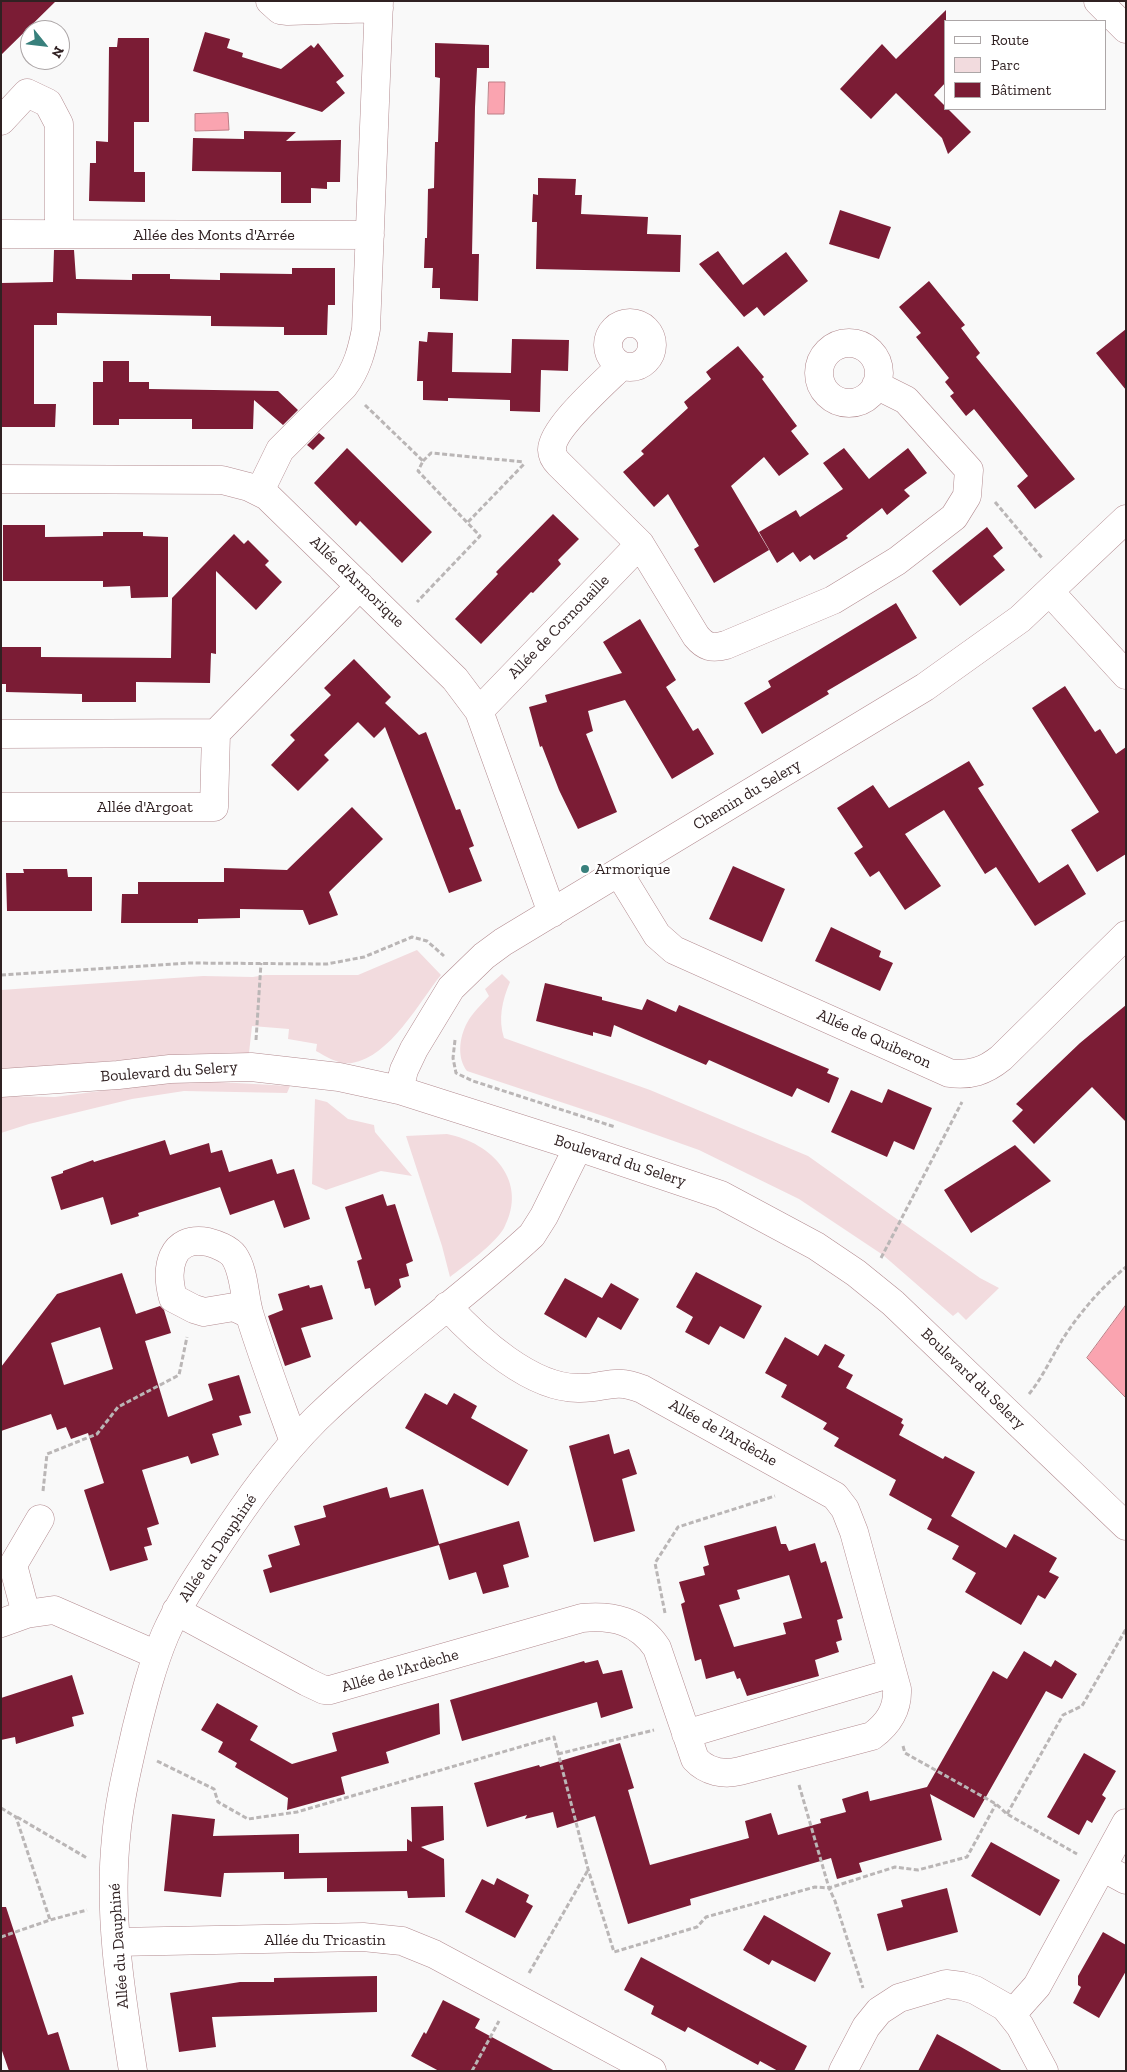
<!DOCTYPE html>
<html>
<head>
<meta charset="utf-8">
<style>
	body { margin:0 }
	#map { position:relative; width:1127px; height:2072px; overflow:hidden; background:#f9f9f9; font-family:"Zilla Slab",serif }
	canvas { display:block }
	.frame { position:absolute; inset:0; border:2px solid #302122; pointer-events:none }
	.legend { position:absolute; left:944px; top:20px; width:162px; height:90px; box-sizing:border-box; background:#fff; border:1px solid #aca6a7; margin:0; padding:6px 9px; list-style:none; font-size:15px; color:#302122 }
	.legend li { display:flex; align-items:center; gap:10px; height:25px }
	.legend b { width:25px; border:1px solid #aca6a7 }
	.north { position:absolute; left:20px; top:20px; width:50px; height:50px; box-sizing:border-box; background:#fff; border:1px solid #aca6a7; border-radius:50%; rotate:119deg; font-size:14px; font-weight:700; line-height:20px; text-align:center; color:#302122 }
	.north::after { content:''; display:block; margin:auto; width:18px; height:22px; background:#38807c; clip-path:polygon(50% 0,100% 100%,50% 72%,0 100%) }
</style>
</head>
<body>
<div id="map">
<canvas width="1127" height="2072"></canvas>
<div class="frame"></div>
<ul class="legend">
<li><b style="height:6px;background:#fff"></b>Route</li>
<li><b style="height:14px;background:#f2dbde"></b>Parc</li>
<li><b style="height:14px;background:#7b1c35"></b>Bâtiment</li>
</ul>
<div class="north">N</div>
</div>
<script>
const ctx = document.querySelector('canvas').getContext('2d');
ctx.lineJoin = 'round';
function fillPath(path, color) {
  ctx.fillStyle = color;
  ctx.fill(path, 'evenodd');
}
function strokePath(path, color, width, dash) {
  ctx.strokeStyle = color;
  ctx.lineWidth = width;
  ctx.lineCap = dash ? 'butt' : 'round';
  ctx.setLineDash(dash || []);
  ctx.stroke(path);
}
function label(font, color, halo, rows, align = 'center') {
  ctx.font = font + ' "Zilla Slab",serif';
  ctx.lineWidth = 5;
  ctx.setLineDash([]);
  ctx.textBaseline = 'middle';
  ctx.strokeStyle = halo;
  ctx.fillStyle = color;
  for (const [text, x, y, turn = 0] of rows) {
    ctx.save();
    ctx.translate(x, y);
    ctx.rotate((+turn || 0) * Math.PI / 180);
    ctx.textAlign = isNaN(turn) ? turn : align;
    if (halo) ctx.strokeText(text, 0, 0);
    ctx.fillText(text, 0, 0);
    ctx.restore();
  }
}
fillPath(new Path2D(`
	M 417,950 L 441,975 C 419,1002 390,1057 352,1063 C 339,1065 327,1057 316,1051 L 317,1044 L 288,1039 L 289,1029 L 252,1026 L 249,1053 L 199,1054 L 1,1070 L 1,990 L 203,976 L 253,977 L 265,975 L 358,975 Z
	M 502,974 L 510,982 C 502,1001 498,1019 504,1038 L 650,1090 L 808,1156 L 980,1278 L 999,1288 L 966,1320 L 958,1312 L 953,1316 L 883,1255 L 799,1199 L 699,1150 L 606,1117 L 467,1071 C 457,1058 459,1038 467,1023 C 472,1013 482,1004 489,996 L 485,989 Z
	M 183,1080 L 290,1086 L 287,1093 L 184,1091 L 132,1099 L 29,1124 L 1,1133 L 1,1096 L 55,1097 Z
	M 315,1099 L 327,1102 L 348,1119 L 374,1125 L 375,1132 L 412,1176 L 381,1171 L 326,1190 L 312,1184 Z
	M 447,1134 C 492,1143 529,1181 504,1228 C 495,1244 464,1266 450,1277 L 442,1246 L 406,1136 Z`), '#f2dbde');
const water = new Path2D(`
	M 489,82 L 505,82 L 504,114 L 488,114 Z
	M 228,113 L 229,130 L 195,131 L 195,114 Z
	M 1126,1305 L 1126,1398 L 1087,1358 Z`);
fillPath(water, '#faa4b0');
strokePath(water, '#bd7d85', 1);
fillPath(new Path2D(`
	M 1,1 L 56,1 L 1,55 Z
	M 946,10 L 946,82 L 934,95 L 971,132 L 948,154 L 942,138 L 896,93 L 871,119 L 840,89 L 882,44 L 896,59 Z
	M 205,32 L 230,39 L 227,48 L 243,53 L 242,57 L 281,69 L 311,45 L 314,48 L 318,43 L 344,76 L 336,82 L 345,93 L 322,112 L 193,71 Z
	M 118,38 L 149,38 L 149,122 L 134,122 L 134,172 L 145,172 L 145,202 L 89,201 L 90,163 L 96,163 L 96,141 L 108,142 L 109,47 L 117,47 Z
	M 435,43 L 489,45 L 489,68 L 477,68 L 475,107 L 472,254 L 479,254 L 478,301 L 440,299 L 440,288 L 432,288 L 433,268 L 424,268 L 425,238 L 427,238 L 428,189 L 434,188 L 435,142 L 438,142 L 440,78 L 435,77 Z
	M 244,131 L 296,132 L 286,141 L 341,140 L 340,182 L 327,182 L 327,189 L 311,188 L 311,203 L 281,203 L 281,172 L 192,171 L 193,138 L 244,139 Z
	M 538,178 L 576,179 L 575,195 L 582,195 L 581,214 L 648,217 L 647,234 L 681,235 L 680,272 L 536,269 L 537,222 L 532,222 L 533,194 L 538,195 Z
	M 840,210 L 891,227 L 879,259 L 829,244 Z
	M 54,250 L 74,250 L 76,279 L 132,280 L 132,274 L 170,274 L 170,279 L 220,280 L 220,273 L 292,274 L 292,268 L 335,268 L 335,305 L 328,305 L 327,335 L 284,335 L 284,327 L 211,326 L 211,316 L 57,313 L 57,325 L 34,325 L 34,404 L 56,404 L 55,427 L 1,427 L 1,283 L 53,282 Z
	M 718,251 L 743,285 L 786,252 L 808,281 L 764,316 L 757,307 L 744,317 L 699,264 Z
	M 929,281 L 965,325 L 961,328 L 980,353 L 976,357 L 1075,479 L 1035,509 L 1017,486 L 1028,476 L 974,409 L 966,416 L 950,396 L 954,393 L 945,382 L 949,378 L 916,337 L 921,333 L 899,307 Z
	M 1126,329 L 1126,390 L 1096,353 Z
	M 428,332 L 453,333 L 452,372 L 511,373 L 512,339 L 569,340 L 568,371 L 541,370 L 540,412 L 510,411 L 510,400 L 448,398 L 448,401 L 423,400 L 423,381 L 417,381 L 419,341 L 427,342 Z
	M 738,346 L 764,377 L 762,379 L 797,426 L 791,431 L 809,454 L 779,476 L 764,457 L 731,486 L 769,550 L 714,583 L 694,549 L 699,546 L 668,494 L 654,507 L 623,472 L 644,454 L 641,451 L 688,408 L 684,402 L 711,379 L 706,372 Z
	M 103,361 L 129,361 L 129,382 L 149,382 L 149,389 L 278,391 L 298,410 L 283,425 L 254,400 L 253,429 L 192,429 L 192,419 L 119,419 L 119,425 L 93,425 L 93,382 L 103,382 Z
	M 319,433 L 325,438 L 313,450 L 307,445 Z
	M 347,448 L 432,532 L 402,563 L 360,521 L 356,526 L 314,483 Z
	M 844,448 L 869,479 L 908,448 L 927,473 L 904,490 L 910,496 L 887,515 L 882,508 L 846,536 L 848,538 L 814,560 L 810,555 L 800,562 L 793,552 L 777,563 L 759,532 L 796,510 L 800,517 L 843,489 L 823,463 Z
	M 553,514 L 579,539 L 558,560 L 561,564 L 533,593 L 531,592 L 481,644 L 455,619 L 498,574 L 496,572 Z
	M 3,525 L 45,525 L 45,537 L 103,536 L 103,532 L 143,532 L 143,536 L 168,537 L 168,597 L 131,598 L 130,586 L 103,587 L 103,581 L 3,581 Z
	M 987,527 L 1003,548 L 993,556 L 1005,570 L 960,606 L 932,571 Z
	M 234,534 L 244,544 L 248,540 L 269,561 L 265,565 L 282,582 L 256,610 L 216,571 L 216,654 L 211,653 L 210,683 L 136,682 L 136,702 L 82,702 L 82,694 L 6,692 L 6,684 L 1,684 L 1,647 L 41,647 L 41,657 L 171,658 L 172,598 Z
	M 896,603 L 917,638 L 827,691 L 829,694 L 762,734 L 744,703 L 771,687 L 768,681 Z
	M 640,619 L 676,680 L 666,687 L 693,731 L 698,728 L 714,754 L 672,779 L 625,700 L 588,711 L 593,731 L 586,734 L 617,812 L 578,829 L 559,790 L 542,746 L 540,747 L 529,707 L 547,702 L 545,695 L 622,673 L 603,642 Z
	M 354,659 L 391,697 L 385,703 L 419,735 L 426,732 L 456,810 L 460,809 L 474,846 L 469,848 L 482,881 L 449,893 L 385,727 L 374,738 L 358,722 L 324,755 L 329,760 L 298,791 L 271,765 L 295,740 L 290,735 L 331,695 L 324,688 Z
	M 1065,686 L 1095,732 L 1100,729 L 1116,754 L 1126,747 L 1126,854 L 1097,872 L 1071,830 L 1099,812 L 1032,708 Z
	M 969,761 L 984,785 L 978,788 L 1039,883 L 1068,864 L 1086,894 L 1035,926 L 996,867 L 985,874 L 944,810 L 905,834 L 941,886 L 905,910 L 879,871 L 870,877 L 854,853 L 863,847 L 837,808 L 873,785 L 889,808 Z
	M 352,807 L 383,839 L 329,892 L 338,915 L 309,925 L 303,910 L 240,909 L 240,918 L 198,919 L 198,923 L 121,923 L 122,894 L 138,894 L 138,882 L 224,882 L 224,868 L 287,870 Z
	M 733,866 L 785,889 L 762,942 L 709,919 Z
	M 23,869 L 67,869 L 68,877 L 92,877 L 92,911 L 7,911 L 6,873 L 24,873 Z
	M 831,927 L 881,951 L 879,957 L 893,963 L 880,991 L 815,961 Z
	M 545,983 L 602,997 L 602,1000 L 642,1010 L 647,999 L 676,1012 L 679,1005 L 829,1069 L 827,1073 L 839,1078 L 829,1103 L 797,1088 L 792,1097 L 709,1060 L 706,1065 L 614,1025 L 611,1037 L 593,1032 L 593,1036 L 536,1021 Z
	M 1126,1005 L 1126,1122 L 1092,1087 L 1034,1144 L 1012,1121 L 1023,1110 L 1016,1104 L 1080,1043 Z
	M 888,1089 L 932,1108 L 914,1150 L 894,1141 L 887,1157 L 831,1132 L 851,1090 L 882,1103 Z
	M 165,1140 L 170,1155 L 209,1143 L 211,1153 L 222,1150 L 229,1172 L 272,1159 L 277,1174 L 294,1169 L 310,1219 L 284,1228 L 274,1200 L 230,1215 L 220,1187 L 138,1213 L 139,1216 L 111,1225 L 103,1197 L 61,1210 L 51,1177 L 63,1173 L 63,1171 L 93,1160 L 94,1162 Z
	M 1015,1145 L 1051,1181 L 971,1233 L 944,1190 Z
	M 383,1194 L 387,1206 L 395,1204 L 413,1261 L 406,1264 L 409,1276 L 399,1279 L 401,1287 L 375,1306 L 370,1288 L 365,1289 L 357,1261 L 362,1259 L 345,1207 Z
	M 696,1272 L 762,1306 L 744,1339 L 720,1326 L 709,1345 L 685,1332 L 693,1317 L 676,1307 Z
	M 122,1273 L 136,1314 L 160,1306 L 164,1310 L 171,1333 L 145,1341 L 168,1417 L 213,1400 L 208,1384 L 239,1375 L 251,1413 L 239,1416 L 242,1425 L 212,1434 L 219,1455 L 191,1464 L 188,1456 L 142,1470 L 159,1524 L 147,1528 L 152,1545 L 144,1547 L 148,1560 L 110,1571 L 84,1490 L 104,1483 L 88,1433 L 71,1439 L 66,1427 L 57,1430 L 51,1414 L 1,1431 L 1,1367 L 57,1294 ZM 100,1327 L 113,1369 L 64,1385 L 51,1343 Z
	M 565,1278 L 602,1298 L 611,1283 L 639,1299 L 621,1330 L 598,1317 L 586,1338 L 544,1314 Z
	M 309,1285 L 310,1288 L 322,1285 L 333,1319 L 301,1328 L 311,1357 L 285,1366 L 268,1316 L 283,1310 L 278,1294 Z
	M 785,1337 L 818,1356 L 825,1344 L 845,1355 L 838,1367 L 853,1375 L 846,1388 L 903,1419 L 901,1423 L 904,1425 L 899,1435 L 943,1459 L 945,1456 L 975,1472 L 951,1516 L 1006,1548 L 1014,1534 L 1057,1558 L 1049,1572 L 1059,1577 L 1045,1599 L 1038,1595 L 1021,1625 L 965,1592 L 976,1573 L 952,1559 L 959,1546 L 927,1529 L 932,1519 L 889,1495 L 896,1480 L 834,1446 L 839,1438 L 823,1429 L 827,1423 L 781,1397 L 787,1385 L 765,1373 Z
	M 425,1393 L 447,1405 L 454,1393 L 477,1406 L 471,1418 L 528,1450 L 508,1486 L 405,1428 Z
	M 609,1434 L 614,1454 L 629,1449 L 637,1474 L 622,1479 L 635,1531 L 594,1542 L 569,1446 Z
	M 387,1487 L 390,1498 L 423,1489 L 439,1544 L 519,1521 L 529,1557 L 503,1565 L 509,1587 L 483,1594 L 476,1572 L 449,1580 L 439,1545 L 270,1593 L 263,1570 L 272,1567 L 268,1555 L 300,1545 L 294,1526 L 326,1517 L 323,1506 Z
	M 776,1526 L 781,1544 L 786,1544 L 789,1551 L 815,1543 L 821,1563 L 826,1561 L 843,1618 L 837,1620 L 842,1640 L 836,1642 L 839,1652 L 815,1660 L 819,1676 L 747,1696 L 740,1678 L 737,1679 L 734,1671 L 706,1679 L 701,1659 L 695,1661 L 681,1604 L 685,1602 L 679,1582 L 705,1575 L 703,1567 L 709,1565 L 704,1546 ZM 789,1575 L 802,1618 L 783,1623 L 786,1634 L 734,1647 L 719,1605 L 740,1599 L 737,1590 Z
	M 1024,1651 L 1051,1667 L 1055,1660 L 1077,1674 L 1062,1699 L 1046,1691 L 974,1818 L 930,1794 L 942,1840 L 859,1863 L 862,1872 L 837,1879 L 831,1858 L 690,1899 L 691,1905 L 628,1924 L 595,1816 L 557,1828 L 553,1812 L 525,1819 L 527,1815 L 487,1827 L 474,1783 L 539,1765 L 540,1767 L 620,1743 L 634,1788 L 628,1790 L 650,1865 L 749,1838 L 745,1821 L 771,1813 L 778,1835 L 821,1823 L 820,1819 L 846,1812 L 842,1799 L 868,1791 L 870,1801 L 927,1787 L 993,1671 L 1007,1679 Z
	M 598,1660 L 603,1674 L 622,1670 L 633,1708 L 601,1718 L 597,1702 L 462,1741 L 450,1700 L 584,1661 L 585,1663 Z
	M 72,1675 L 84,1714 L 72,1717 L 74,1726 L 16,1744 L 15,1737 L 1,1740 L 1,1698 Z
	M 217,1703 L 258,1726 L 250,1740 L 292,1764 L 337,1751 L 332,1733 L 439,1703 L 440,1734 L 386,1752 L 389,1763 L 341,1777 L 345,1794 L 287,1810 L 288,1798 L 235,1767 L 237,1763 L 218,1752 L 223,1742 L 201,1730 Z
	M 1084,1753 L 1116,1771 L 1102,1795 L 1106,1798 L 1092,1823 L 1087,1820 L 1079,1835 L 1047,1817 Z
	M 443,1806 L 444,1840 L 421,1847 L 444,1859 L 445,1897 L 408,1898 L 407,1891 L 327,1892 L 327,1878 L 284,1879 L 284,1872 L 224,1873 L 221,1897 L 164,1891 L 172,1814 L 215,1819 L 213,1836 L 299,1834 L 299,1853 L 407,1851 L 407,1839 L 412,1842 L 411,1807 Z
	M 991,1842 L 1060,1880 L 1040,1916 L 971,1876 Z
	M 497,1878 L 529,1895 L 526,1902 L 533,1906 L 515,1938 L 465,1912 L 482,1879 L 494,1885 Z
	M 947,1888 L 958,1932 L 887,1951 L 877,1914 L 903,1907 L 901,1900 Z
	M 1,1907 L 6,1907 L 48,2035 L 58,2032 L 70,2071 L 9,2071 L 1,2048 Z
	M 764,1915 L 831,1953 L 815,1982 L 772,1960 L 769,1965 L 743,1950 Z
	M 1103,1932 L 1126,1945 L 1126,1971 L 1099,2018 L 1073,2003 L 1081,1987 L 1078,1985 L 1078,1976 Z
	M 641,1957 L 807,2046 L 794,2071 L 778,2071 L 760,2061 L 758,2065 L 688,2027 L 685,2032 L 651,2014 L 654,2006 L 624,1990 Z
	M 377,1976 L 377,2012 L 212,2017 L 216,2047 L 179,2052 L 170,1993 L 240,1982 L 274,1982 L 274,1978 Z
	M 443,2000 L 480,2019 L 475,2028 L 555,2071 L 439,2071 L 411,2056 L 424,2032 L 426,2034 Z
	M 937,2034 L 961,2047 L 1003,2071 L 918,2071 Z`), '#7b1c35');
const minor = new Path2D(`
	M 270,1 L 280,10 L 288,11 L 379,8
	M 1098,1 L 1126,29
	M 1,121 L 27,93 L 48,103 L 59,124 L 59,234
	M 1,234 L 370,235
	M608 345a22 22 0 1 1 44 0a22 22 0 1 1-44 0Z
	M819 373a30 30 0 1 1 60 0a30 30 0 1 1-60 0Z
	M 621,366 C 605,382 551,429 552,450 C 552,456 555,460 559,464 L 640,544 L 696,636 C 705,647 712,649 726,645 L 833,600 L 897,561 L 954,517 L 967,496 L 969,470 L 906,400 L 876,385
	M 1,479 L 222,480 L 249,487 L 267,496 L 455,679 L 479,711 L 552,913
	M 260,491 L 280,450 L 344,386 C 357,369 362,350 366,329 L 379,1
	M 1050,592 L 1126,675
	M 479,711 L 640,544
	M 1,734 L 216,733
	M 1,807 L 214,807 L 216,733 L 360,586
	M 619,873 L 657,935 L 674,950 L 949,1073 C 970,1076 985,1071 1001,1058 L 1126,935
	M 1,1083 L 118,1075 L 170,1069 L 251,1067 L 339,1077 L 399,1090 L 578,1147 L 721,1195 L 816,1246 L 856,1273 L 893,1303 L 1126,1526
	M 399,1090 L 404,1070 L 414,1049 L 451,988 L 484,956 L 503,942 L 925,687 L 1020,619 L 1126,519
	M 249,1314 L 234,1307 L 204,1312 L 194,1309 L 173,1298 C 165,1269 170,1235 208,1242 C 216,1244 229,1249 234,1256 C 245,1272 244,1298 250,1316 C 263,1358 279,1400 294,1442
	M 176,1611 L 307,1682 L 324,1690 L 330,1690 L 582,1618 C 613,1615 639,1621 657,1648 L 695,1759 C 707,1772 724,1775 740,1771 L 872,1736 C 888,1724 898,1710 897,1689 L 854,1532 L 845,1509 L 835,1496 L 642,1389 C 612,1377 606,1389 578,1388 C 531,1388 478,1340 447,1306
	M 26,1614 L 13,1565 L 40,1519
	M 1,1623 L 26,1614 L 54,1610 L 157,1655
	M 686,1734 L 892,1673
	M 1102,1867 L 1126,1880
	M 116,1942 L 363,1937 L 402,1941 L 434,1954 L 652,2071
	M 1012,2014 L 1037,1986 L 1126,1823
	M 133,2071 C 121,1994 108,1916 116,1838 C 119,1801 128,1766 136,1730 C 144,1698 152,1666 165,1635 C 179,1603 199,1574 218,1545 C 247,1501 278,1457 316,1419 C 384,1353 463,1299 532,1235 L 544,1216 L 578,1147
	M 843,2071 L 866,2027 L 879,2011 L 899,1998 L 946,1984 L 962,1986 L 975,1990 L 1005,2007 L 1020,2026 L 1044,2071`);
strokePath(minor, '#b38b90', 29);
strokePath(new Path2D(`
	M 365,405 L 423,461 L 418,471 L 480,536 L 417,602
	M 423,461 L 431,453 L 524,462
	M 995,502 L 1042,558
	M 468,522 L 525,463
	M 1,975 L 190,963 L 327,964 L 364,957 L 412,937 L 427,941 L 444,956
	M 256,1040 L 261,963
	M 455,1040 L 453,1058 L 456,1073 L 473,1081 L 615,1127
	M 881,1258 L 962,1102
	M 1029,1394 C 1043,1377 1052,1356 1064,1337 C 1081,1311 1102,1287 1126,1267
	M 43,1491 L 47,1454 L 97,1434 L 118,1407 L 179,1375 L 187,1337
	M 665,1613 L 655,1563 L 678,1527 L 775,1496
	M 903,1746 L 905,1753 L 996,1804 L 1007,1814 L 1077,1854
	M 558,1754 L 654,1730
	M 157,1761 L 214,1789 L 218,1802 L 248,1819 L 297,1812 L 554,1737 L 588,1869 L 614,1952 L 697,1927 L 706,1917 L 815,1887 L 829,1888 L 895,1867 L 918,1870 L 967,1857 L 996,1804
	M 799,1785 L 829,1888 L 835,1901 L 863,1988
	M 1,1808 L 16,1817 L 50,1920
	M 1007,1814 L 1063,1715 L 1082,1706 L 1126,1629
	M 17,1817 L 87,1858
	M 1,1937 L 50,1920 L 87,1910
	M 529,1973 L 588,1870
	M 472,2071 L 499,2021`), '#bab6b6', 3, [5, 2.5]);
strokePath(minor, '#fff', 28);
for (const [x, y, r, color] of [
	[585,869,5,"#38807c"]
]) {
  const dot = new Path2D();
  dot.arc(x, y, r, 0, 2 * Math.PI);
  ctx.fillStyle = color;
  ctx.fill(dot);
  strokePath(dot, '#fff', 2);
}
label('16px', '#302122', '#fff', [
	["Allée des Monts d'Arrée",214,235],
	["Allée d'Armorique",357,582,44],
	["Allée de Cornouaille",559,627,-46],
	["Chemin du Selery",747,795,-31],
	["Allée d'Argoat",145,807],
	["Allée de Quiberon",874,1039,24],
	["Boulevard du Selery",169,1072,-4],
	["Boulevard du Selery",620,1161,18],
	["Boulevard du Selery",973,1379,44],
	["Allée de l'Ardèche",723,1433,29],
	["Allée du Dauphiné",218,1548,-56],
	["Allée de l'Ardèche",400,1671,-16],
	["Allée du Tricastin",325,1940],
	["Allée du Dauphiné",119,1946,-94]
]);
label('16px', '#302122', '#fff', [
	["Armorique",595,869]
], 'left');
</script>
</body>
</html>
